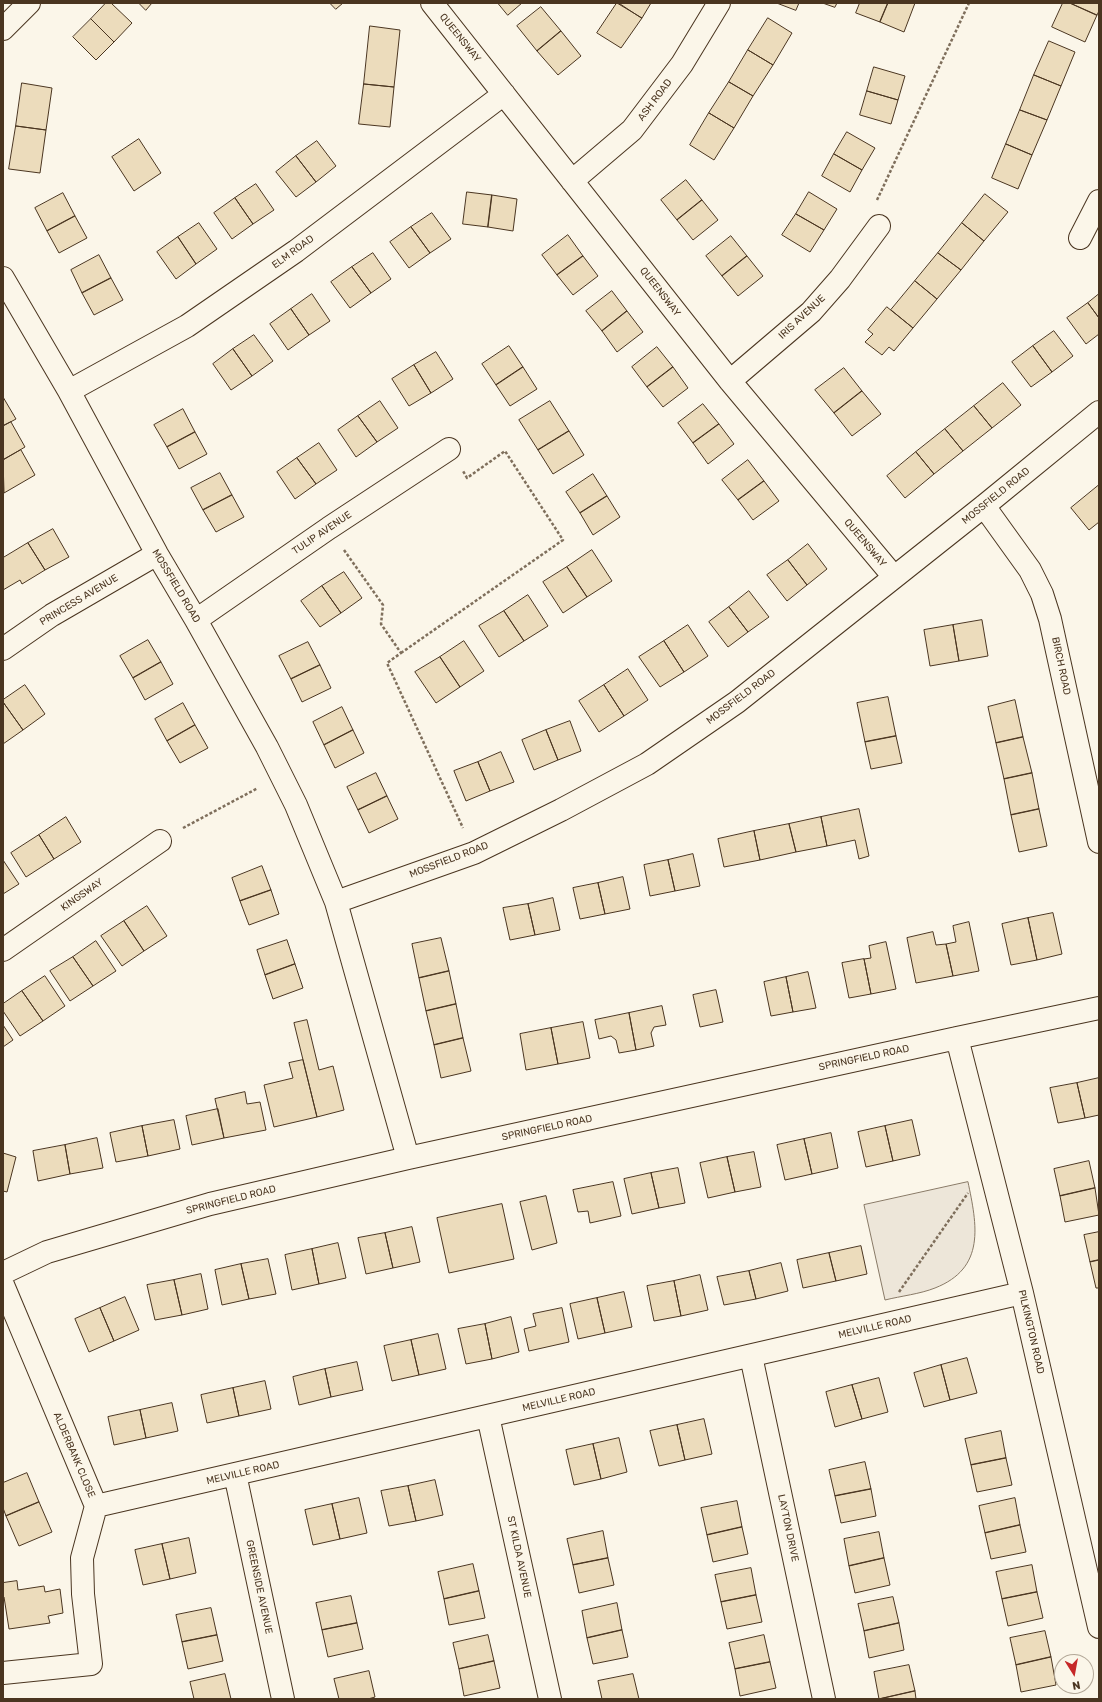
<!DOCTYPE html>
<html>
<head>
<meta charset="utf-8">
<style>
	body { margin:0 }
	#map { position:relative; width:1102px; height:1702px; overflow:hidden; background:#fbf6e9; font-family:Rubik,sans-serif }
	canvas { display:block }
	.frame { position:absolute; inset:0; border:4px solid #4a3520; pointer-events:none }
	.north { position:absolute; left:1054px; top:1654px; width:40px; height:40px; box-sizing:border-box; background:#fbf6e9; border:1px solid #b4a999; border-radius:50%; rotate:169deg; font-size:11px; font-weight:700; line-height:16px; text-align:center; color:#4a3520 }
	.north::after { content:''; display:block; margin:auto; width:14px; height:18px; background:#c62828; clip-path:polygon(50% 0,100% 100%,50% 72%,0 100%) }
</style>
</head>
<body>
<div id="map">
<canvas width="1102" height="1702"></canvas>
<div class="frame"></div>
<div class="north">N</div>
</div>
<script>
const ctx = document.querySelector('canvas').getContext('2d');
ctx.lineJoin = 'round';
function fillPath(path, color) {
  ctx.fillStyle = color;
  ctx.fill(path, 'evenodd');
}
function strokePath(path, color, width, dash) {
  ctx.strokeStyle = color;
  ctx.lineWidth = width;
  ctx.lineCap = dash ? 'butt' : 'round';
  ctx.setLineDash(dash || []);
  ctx.stroke(path);
}
function label(font, color, halo, rows, align = 'center') {
  ctx.font = font + ' Rubik,sans-serif';
  ctx.lineWidth = 3;
  ctx.setLineDash([]);
  ctx.textBaseline = 'middle';
  ctx.strokeStyle = halo;
  ctx.fillStyle = color;
  for (const [text, x, y, turn = 0] of rows) {
    ctx.save();
    ctx.translate(x, y);
    ctx.rotate((+turn || 0) * Math.PI / 180);
    ctx.textAlign = isNaN(turn) ? turn : align;
    if (halo) ctx.strokeText(text, 0, 0);
    ctx.fillText(text, 0, 0);
    ctx.restore();
  }
}
const green = new Path2D(`
	M 968,1182 C 977,1225 986,1268 935,1288 C 920,1294 901,1296 885,1300 L 864,1205 Z`);
fillPath(green, '#ede6d9');
strokePath(green, '#887966', 1);
const building = new Path2D(`
	M 106,3 L 111,3 L 132,23 L 114,42 L 91,19 Z
	M 139,3 L 152,3 L 146,10 Z
	M 330,3 L 343,3 L 336,9 Z
	M 498,3 L 522,3 L 508,15 Z
	M 617,3 L 642,18 L 621,48 L 597,33 Z
	M 619,3 L 651,3 L 642,18 Z
	M 777,3 L 799,3 L 796,10 Z
	M 823,3 L 837,3 L 835,7 Z
	M 860,3 L 888,3 L 880,22 L 856,13 Z
	M 888,3 L 915,3 L 904,32 L 880,22 Z
	M 1063,3 L 1070,3 L 1097,15 L 1085,42 L 1052,27 Z
	M 1070,3 L 1099,3 L 1099,11 L 1097,15 Z
	M 541,7 L 561,31 L 537,51 L 517,26 Z
	M 768,18 L 792,33 L 773,65 L 748,50 Z
	M 91,19 L 114,42 L 96,60 L 73,37 Z
	M 370,26 L 400,30 L 394,87 L 364,84 Z
	M 561,31 L 581,56 L 558,75 L 537,51 Z
	M 1049,41 L 1075,52 L 1061,86 L 1034,75 Z
	M 748,50 L 773,65 L 753,96 L 729,82 Z
	M 874,67 L 905,76 L 898,100 L 867,91 Z
	M 1034,75 L 1061,86 L 1047,120 L 1020,110 Z
	M 729,82 L 753,96 L 734,128 L 709,113 Z
	M 22,83 L 52,88 L 46,130 L 16,126 Z
	M 364,84 L 394,87 L 390,127 L 359,124 Z
	M 867,91 L 898,100 L 891,124 L 860,115 Z
	M 1020,110 L 1047,120 L 1032,155 L 1006,144 Z
	M 709,113 L 734,128 L 714,160 L 690,145 Z
	M 16,126 L 46,130 L 40,173 L 9,169 Z
	M 847,132 L 875,148 L 862,170 L 834,154 Z
	M 139,139 L 161,173 L 134,191 L 112,157 Z
	M 317,141 L 336,166 L 316,182 L 296,156 Z
	M 1006,144 L 1032,155 L 1018,189 L 992,178 Z
	M 834,154 L 862,170 L 850,192 L 822,176 Z
	M 296,156 L 316,182 L 296,197 L 276,172 Z
	M 686,180 L 702,200 L 677,220 L 661,200 Z
	M 256,184 L 274,210 L 253,224 L 235,198 Z
	M 467,192 L 492,195 L 488,227 L 463,224 Z
	M 809,192 L 837,209 L 824,230 L 796,214 Z
	M 63,193 L 75,216 L 47,231 L 35,208 Z
	M 985,194 L 1008,212 L 984,241 L 962,223 Z
	M 492,195 L 517,199 L 513,231 L 488,227 Z
	M 235,198 L 253,224 L 232,239 L 214,213 Z
	M 702,200 L 718,220 L 693,240 L 677,220 Z
	M 432,213 L 451,239 L 430,253 L 411,227 Z
	M 796,214 L 824,230 L 810,252 L 782,235 Z
	M 75,216 L 87,238 L 59,253 L 47,231 Z
	M 199,223 L 217,249 L 196,264 L 178,237 Z
	M 962,223 L 984,241 L 961,270 L 938,253 Z
	M 411,227 L 430,253 L 409,268 L 390,242 Z
	M 568,235 L 583,256 L 557,275 L 542,255 Z
	M 731,236 L 747,256 L 722,276 L 706,256 Z
	M 178,237 L 196,264 L 176,279 L 157,252 Z
	M 373,253 L 391,279 L 371,293 L 352,267 Z
	M 938,253 L 961,270 L 937,299 L 915,281 Z
	M 99,255 L 111,278 L 82,293 L 71,270 Z
	M 583,256 L 598,276 L 573,295 L 557,275 Z
	M 747,256 L 763,276 L 738,296 L 722,276 Z
	M 352,267 L 371,293 L 350,308 L 331,282 Z
	M 111,278 L 123,300 L 94,315 L 82,293 Z
	M 915,281 L 937,299 L 913,328 L 891,310 Z
	M 612,291 L 627,311 L 602,331 L 586,311 Z
	M 312,294 L 330,321 L 309,335 L 291,309 Z
	M 1099,294 L 1099,318 L 1088,303 Z
	M 1088,303 L 1099,318 L 1099,334 L 1086,344 L 1067,318 Z
	M 887,307 L 913,328 L 894,351 L 889,347 L 882,355 L 865,342 L 873,334 L 868,330 Z
	M 291,309 L 309,335 L 288,350 L 270,324 Z
	M 627,311 L 643,332 L 617,352 L 602,331 Z
	M 1054,331 L 1073,356 L 1052,372 L 1033,346 Z
	M 254,335 L 273,361 L 252,376 L 233,349 Z
	M 509,346 L 523,367 L 496,385 L 482,364 Z
	M 1033,346 L 1052,372 L 1031,387 L 1012,362 Z
	M 657,347 L 673,367 L 647,387 L 632,367 Z
	M 233,349 L 252,376 L 231,390 L 213,364 Z
	M 436,352 L 453,379 L 431,393 L 414,365 Z
	M 414,365 L 431,393 L 409,406 L 392,379 Z
	M 523,367 L 537,389 L 510,406 L 496,385 Z
	M 673,367 L 688,388 L 663,407 L 647,387 Z
	M 844,368 L 862,391 L 834,413 L 815,390 Z
	M 1003,383 L 1021,405 L 992,428 L 974,406 Z
	M 862,391 L 881,414 L 852,436 L 834,413 Z
	M 3,397 L 16,419 L 3,426 Z
	M 380,401 L 398,428 L 377,442 L 358,416 Z
	M 550,401 L 569,431 L 538,450 L 519,420 Z
	M 703,404 L 719,424 L 693,443 L 678,423 Z
	M 974,406 L 992,428 L 963,451 L 945,429 Z
	M 183,409 L 195,432 L 167,447 L 154,425 Z
	M 358,416 L 377,442 L 356,457 L 338,430 Z
	M 11,422 L 25,447 L 3,460 L 3,426 Z
	M 719,424 L 734,444 L 708,464 L 693,443 Z
	M 945,429 L 963,451 L 934,474 L 916,452 Z
	M 569,431 L 584,455 L 553,474 L 538,450 Z
	M 195,432 L 207,454 L 179,469 L 167,447 Z
	M 319,443 L 337,470 L 316,484 L 297,458 Z
	M 21,450 L 35,475 L 4,493 L 3,460 Z
	M 916,452 L 934,474 L 905,498 L 887,476 Z
	M 297,458 L 316,484 L 295,499 L 277,472 Z
	M 748,460 L 764,481 L 738,500 L 722,480 Z
	M 220,473 L 232,495 L 203,510 L 191,488 Z
	M 593,474 L 607,496 L 580,513 L 566,492 Z
	M 764,481 L 779,501 L 753,520 L 738,500 Z
	M 1099,485 L 1099,522 L 1089,530 L 1071,508 Z
	M 232,495 L 244,517 L 216,532 L 203,510 Z
	M 607,496 L 620,517 L 593,535 L 580,513 Z
	M 53,529 L 69,557 L 45,570 L 28,543 Z
	M 28,543 L 45,570 L 22,584 L 20,580 L 3,590 L 3,558 Z
	M 808,544 L 827,569 L 807,585 L 788,560 Z
	M 592,550 L 612,581 L 587,597 L 567,567 Z
	M 788,560 L 807,585 L 787,601 L 767,575 Z
	M 567,567 L 587,597 L 563,613 L 543,582 Z
	M 344,572 L 362,598 L 341,613 L 322,586 Z
	M 322,586 L 341,613 L 320,627 L 301,601 Z
	M 749,591 L 769,617 L 748,632 L 729,607 Z
	M 528,595 L 548,626 L 524,641 L 504,611 Z
	M 729,607 L 748,632 L 728,647 L 709,622 Z
	M 504,611 L 524,641 L 499,657 L 479,626 Z
	M 982,620 L 988,656 L 959,661 L 953,625 Z
	M 688,625 L 708,656 L 684,672 L 664,641 Z
	M 953,625 L 959,661 L 930,666 L 924,630 Z
	M 148,640 L 161,662 L 133,678 L 120,656 Z
	M 464,641 L 484,671 L 460,687 L 440,657 Z
	M 664,641 L 684,672 L 660,687 L 639,657 Z
	M 308,642 L 320,665 L 291,679 L 279,656 Z
	M 440,657 L 460,687 L 436,703 L 415,672 Z
	M 161,662 L 173,684 L 145,700 L 133,678 Z
	M 320,665 L 331,688 L 302,702 L 291,679 Z
	M 628,669 L 648,700 L 624,716 L 604,685 Z
	M 25,685 L 45,714 L 23,730 L 3,702 L 3,700 Z
	M 604,685 L 624,716 L 599,732 L 579,701 Z
	M 888,697 L 896,736 L 865,742 L 857,703 Z
	M 1015,700 L 1023,737 L 996,743 L 988,707 Z
	M 3,702 L 23,730 L 3,744 Z
	M 183,703 L 195,725 L 167,741 L 155,719 Z
	M 342,707 L 353,730 L 324,745 L 313,722 Z
	M 570,721 L 581,751 L 558,760 L 546,730 Z
	M 195,725 L 208,748 L 180,763 L 167,741 Z
	M 353,730 L 364,753 L 335,768 L 324,745 Z
	M 546,730 L 558,760 L 534,770 L 522,740 Z
	M 896,736 L 902,763 L 871,769 L 865,742 Z
	M 1023,737 L 1032,773 L 1004,779 L 996,743 Z
	M 501,752 L 514,782 L 490,791 L 478,762 Z
	M 478,762 L 490,791 L 466,801 L 454,771 Z
	M 376,773 L 387,796 L 358,810 L 347,787 Z
	M 1032,773 L 1039,809 L 1011,815 L 1004,779 Z
	M 387,796 L 398,819 L 369,833 L 358,810 Z
	M 859,809 L 869,856 L 859,859 L 855,840 L 827,846 L 821,817 Z
	M 1039,809 L 1047,846 L 1019,852 L 1011,815 Z
	M 66,817 L 81,842 L 54,859 L 39,835 Z
	M 821,817 L 827,846 L 796,852 L 789,824 Z
	M 789,824 L 796,852 L 760,860 L 754,831 Z
	M 754,831 L 760,860 L 724,867 L 718,839 Z
	M 39,835 L 54,859 L 26,877 L 11,853 Z
	M 693,854 L 700,886 L 675,891 L 668,860 Z
	M 3,860 L 19,884 L 3,894 Z
	M 668,860 L 675,891 L 650,896 L 644,865 Z
	M 262,866 L 271,890 L 240,901 L 232,878 Z
	M 623,877 L 630,909 L 605,914 L 598,883 Z
	M 598,883 L 605,914 L 580,919 L 573,888 Z
	M 271,890 L 279,914 L 249,925 L 240,901 Z
	M 553,898 L 560,930 L 535,935 L 528,904 Z
	M 528,904 L 535,935 L 510,940 L 503,908 Z
	M 147,906 L 167,936 L 144,951 L 124,921 Z
	M 1053,913 L 1062,954 L 1037,960 L 1028,918 Z
	M 1028,918 L 1037,960 L 1011,965 L 1002,924 Z
	M 124,921 L 144,951 L 122,966 L 101,936 Z
	M 969,922 L 979,971 L 953,976 L 946,944 L 956,942 L 953,926 Z
	M 933,932 L 936,945 L 946,944 L 953,976 L 916,983 L 907,938 Z
	M 441,938 L 449,971 L 419,978 L 412,944 Z
	M 287,940 L 295,964 L 265,975 L 257,950 Z
	M 96,941 L 116,971 L 93,986 L 73,957 Z
	M 886,942 L 896,989 L 871,994 L 864,959 L 871,958 L 869,946 Z
	M 73,957 L 93,986 L 70,1001 L 50,971 Z
	M 864,959 L 871,994 L 849,998 L 842,963 Z
	M 295,964 L 303,988 L 273,999 L 265,975 Z
	M 449,971 L 456,1004 L 426,1011 L 419,978 Z
	M 808,972 L 816,1008 L 793,1012 L 786,977 Z
	M 45,976 L 65,1006 L 43,1021 L 22,991 Z
	M 786,977 L 793,1012 L 771,1016 L 764,982 Z
	M 716,990 L 723,1022 L 700,1027 L 693,995 Z
	M 22,991 L 43,1021 L 20,1036 L 3,1011 L 3,1004 Z
	M 456,1004 L 463,1038 L 434,1045 L 426,1011 Z
	M 662,1006 L 666,1025 L 654,1027 L 651,1033 L 654,1046 L 636,1050 L 629,1013 Z
	M 629,1013 L 636,1050 L 619,1053 L 616,1040 L 611,1036 L 599,1039 L 595,1020 Z
	M 307,1020 L 319,1070 L 333,1066 L 344,1110 L 317,1117 L 294,1023 Z
	M 583,1022 L 590,1058 L 558,1064 L 551,1028 Z
	M 3,1025 L 13,1040 L 3,1047 Z
	M 551,1028 L 558,1064 L 526,1070 L 520,1034 Z
	M 463,1038 L 471,1071 L 441,1078 L 434,1045 Z
	M 303,1060 L 317,1117 L 274,1127 L 264,1085 L 293,1078 L 289,1063 Z
	M 1099,1078 L 1099,1115 L 1085,1118 L 1077,1083 Z
	M 1077,1083 L 1085,1118 L 1058,1123 L 1050,1088 Z
	M 245,1092 L 247,1104 L 260,1102 L 266,1130 L 224,1138 L 215,1099 Z
	M 218,1109 L 224,1138 L 192,1145 L 186,1116 Z
	M 174,1120 L 180,1149 L 148,1156 L 142,1126 Z
	M 912,1120 L 920,1155 L 893,1161 L 885,1126 Z
	M 142,1126 L 148,1156 L 116,1162 L 110,1133 Z
	M 885,1126 L 893,1161 L 866,1167 L 858,1132 Z
	M 831,1133 L 838,1168 L 812,1174 L 804,1139 Z
	M 97,1138 L 103,1168 L 70,1174 L 65,1145 Z
	M 804,1139 L 812,1174 L 785,1180 L 777,1145 Z
	M 65,1145 L 70,1174 L 38,1181 L 33,1151 Z
	M 754,1152 L 761,1187 L 735,1192 L 727,1157 Z
	M 3,1153 L 16,1157 L 7,1192 L 3,1191 Z
	M 727,1157 L 735,1192 L 708,1198 L 700,1163 Z
	M 1089,1161 L 1095,1188 L 1060,1196 L 1054,1169 Z
	M 678,1168 L 685,1203 L 659,1208 L 651,1173 Z
	M 651,1173 L 659,1208 L 632,1214 L 624,1179 Z
	M 613,1182 L 621,1216 L 590,1223 L 588,1211 L 578,1212 L 573,1190 Z
	M 1095,1188 L 1099,1215 L 1065,1222 L 1060,1196 Z
	M 546,1196 L 557,1243 L 532,1250 L 520,1202 Z
	M 502,1204 L 514,1259 L 449,1273 L 437,1218 Z
	M 412,1227 L 420,1262 L 393,1268 L 385,1233 Z
	M 1099,1232 L 1099,1260 L 1090,1262 L 1084,1235 Z
	M 385,1233 L 393,1268 L 366,1274 L 358,1238 Z
	M 338,1243 L 346,1278 L 319,1284 L 312,1249 Z
	M 861,1246 L 867,1274 L 836,1281 L 829,1253 Z
	M 312,1249 L 319,1284 L 292,1290 L 285,1255 Z
	M 829,1253 L 836,1281 L 803,1288 L 797,1260 Z
	M 268,1259 L 276,1294 L 249,1299 L 241,1264 Z
	M 1099,1260 L 1099,1288 L 1096,1288 L 1090,1262 Z
	M 781,1263 L 788,1291 L 756,1299 L 749,1271 Z
	M 241,1264 L 249,1299 L 222,1305 L 215,1270 Z
	M 749,1271 L 756,1299 L 724,1305 L 717,1277 Z
	M 201,1274 L 208,1309 L 182,1315 L 174,1280 Z
	M 700,1275 L 708,1310 L 681,1316 L 674,1281 Z
	M 174,1280 L 182,1315 L 155,1320 L 147,1285 Z
	M 674,1281 L 681,1316 L 654,1321 L 647,1286 Z
	M 624,1292 L 632,1327 L 605,1333 L 597,1298 Z
	M 125,1297 L 139,1330 L 114,1341 L 100,1308 Z
	M 597,1298 L 605,1333 L 578,1339 L 570,1304 Z
	M 100,1308 L 114,1341 L 89,1352 L 75,1319 Z
	M 562,1308 L 569,1342 L 529,1351 L 524,1329 L 536,1326 L 533,1314 Z
	M 511,1317 L 519,1352 L 492,1359 L 485,1324 Z
	M 485,1324 L 492,1359 L 466,1364 L 458,1329 Z
	M 438,1334 L 446,1369 L 419,1375 L 411,1340 Z
	M 411,1340 L 419,1375 L 392,1381 L 384,1346 Z
	M 967,1358 L 977,1393 L 950,1400 L 941,1365 Z
	M 357,1362 L 363,1390 L 331,1397 L 325,1369 Z
	M 941,1365 L 950,1400 L 924,1407 L 914,1373 Z
	M 325,1369 L 331,1397 L 299,1405 L 293,1377 Z
	M 879,1378 L 888,1412 L 862,1419 L 852,1385 Z
	M 265,1381 L 271,1409 L 239,1416 L 233,1388 Z
	M 852,1385 L 862,1419 L 835,1427 L 826,1392 Z
	M 233,1388 L 239,1416 L 207,1423 L 201,1395 Z
	M 172,1403 L 178,1431 L 146,1438 L 140,1410 Z
	M 140,1410 L 146,1438 L 114,1445 L 108,1417 Z
	M 704,1419 L 712,1454 L 685,1460 L 677,1425 Z
	M 677,1425 L 685,1460 L 659,1466 L 650,1431 Z
	M 1001,1431 L 1006,1458 L 971,1465 L 965,1439 Z
	M 619,1438 L 627,1472 L 601,1479 L 593,1444 Z
	M 593,1444 L 601,1479 L 574,1485 L 566,1450 Z
	M 1006,1458 L 1012,1485 L 977,1492 L 971,1465 Z
	M 865,1462 L 871,1489 L 835,1496 L 829,1470 Z
	M 27,1473 L 39,1502 L 6,1516 L 3,1508 L 3,1483 Z
	M 435,1480 L 443,1515 L 416,1521 L 408,1486 Z
	M 408,1486 L 416,1521 L 389,1526 L 381,1491 Z
	M 871,1489 L 876,1516 L 841,1523 L 835,1496 Z
	M 359,1498 L 367,1533 L 340,1539 L 332,1504 Z
	M 1015,1498 L 1020,1525 L 985,1533 L 979,1506 Z
	M 737,1501 L 742,1527 L 707,1535 L 701,1508 Z
	M 39,1502 L 52,1532 L 19,1546 L 6,1516 Z
	M 332,1504 L 340,1539 L 313,1545 L 305,1510 Z
	M 1020,1525 L 1026,1552 L 991,1559 L 985,1533 Z
	M 742,1527 L 748,1554 L 713,1562 L 707,1535 Z
	M 603,1531 L 608,1558 L 573,1565 L 567,1539 Z
	M 879,1532 L 884,1558 L 849,1566 L 844,1539 Z
	M 189,1538 L 196,1573 L 170,1579 L 162,1544 Z
	M 162,1544 L 170,1579 L 143,1585 L 135,1550 Z
	M 608,1558 L 614,1585 L 579,1593 L 573,1565 Z
	M 884,1558 L 890,1585 L 855,1593 L 849,1566 Z
	M 473,1564 L 479,1591 L 444,1599 L 438,1572 Z
	M 1032,1565 L 1037,1592 L 1002,1599 L 996,1572 Z
	M 751,1568 L 756,1595 L 721,1602 L 715,1575 Z
	M 17,1581 L 18,1590 L 44,1586 L 45,1592 L 60,1589 L 63,1613 L 48,1616 L 50,1623 L 9,1629 L 4,1597 L 3,1597 L 3,1583 Z
	M 479,1591 L 485,1618 L 449,1625 L 444,1599 Z
	M 1037,1592 L 1043,1618 L 1008,1626 L 1002,1599 Z
	M 756,1595 L 762,1622 L 727,1629 L 721,1602 Z
	M 351,1596 L 357,1623 L 322,1630 L 316,1603 Z
	M 893,1597 L 899,1623 L 864,1631 L 858,1604 Z
	M 617,1603 L 622,1630 L 587,1638 L 582,1611 Z
	M 211,1608 L 217,1635 L 182,1642 L 176,1615 Z
	M 357,1623 L 363,1649 L 328,1657 L 322,1630 Z
	M 899,1623 L 904,1650 L 869,1658 L 864,1631 Z
	M 622,1630 L 628,1657 L 593,1664 L 587,1638 Z
	M 1045,1631 L 1051,1657 L 1016,1665 L 1010,1638 Z
	M 217,1635 L 223,1661 L 188,1669 L 182,1642 Z
	M 488,1635 L 494,1661 L 459,1669 L 453,1643 Z
	M 764,1635 L 770,1662 L 735,1669 L 729,1643 Z
	M 1051,1657 L 1056,1685 L 1021,1692 L 1016,1665 Z
	M 494,1661 L 500,1688 L 464,1696 L 459,1669 Z
	M 770,1662 L 776,1688 L 740,1696 L 735,1669 Z
	M 909,1665 L 915,1691 L 879,1699 L 874,1672 Z
	M 369,1671 L 375,1697 L 368,1699 L 339,1699 L 334,1679 Z
	M 225,1674 L 231,1699 L 194,1699 L 190,1682 Z
	M 633,1674 L 639,1699 L 602,1699 L 598,1681 Z
	M 915,1691 L 916,1699 L 879,1699 Z`);
fillPath(building, '#ecdcbc');
strokePath(building, '#4a3520', 1);
const minor = new Path2D(`
	M 432,3 L 730,381 L 894,577
	M 3,29 L 29,3
	M 572,181 L 632,130 L 682,64 L 719,3
	M 1080,238 L 1099,201
	M 3,278 L 69,391 L 157,554 L 196,620 L 267,747 L 296,805 L 336,902 L 408,1158
	M 730,381 L 811,312 L 840,279 L 879,226
	M 69,391 L 187,326 L 296,251 L 504,94
	M 984,506 L 1030,570 L 1042,594 L 1050,619 L 1099,842
	M 196,620 L 329,528 L 449,449
	M 3,649 L 52,615 L 157,554
	M 336,902 L 474,853 L 561,810 L 647,764 L 737,702 L 984,506 L 1099,412
	M 3,950 L 160,841
	M 957,1038 L 1022,1293 L 1099,1627
	M 3,1273 L 47,1252 L 210,1204 L 408,1158 L 957,1038 L 1099,1008
	M 3,1285 L 96,1506 L 82,1558 L 83,1594 L 91,1664 L 3,1673
	M 751,1356 L 824,1699
	M 488,1416 L 550,1699
	M 235,1474 L 283,1699
	M 96,1506 L 1022,1293`);
strokePath(minor, '#4a3520', 24);
strokePath(new Path2D(`
	M 877,200 L 969,3
	M 344,550 L 383,605 L 381,624 L 401,653 L 387,663 L 463,828
	M 401,653 L 563,540 L 505,451 L 467,478 L 463,471
	M 183,828 L 258,788
	M 899,1292 L 968,1193`), '#7f6f5c', 2.5, [3, 2]);
strokePath(minor, '#fbf6e9', 22);
label('10px', '#4a3520', '#fbf6e9', [
	["QUEENSWAY",460,38,51],
	["ASH ROAD",655,100,-53],
	["ELM ROAD",293,252,-36],
	["QUEENSWAY",660,292,52],
	["IRIS AVENUE",802,317,-43],
	["MOSSFIELD ROAD",996,496,-39],
	["TULIP AVENUE",322,533,-34],
	["QUEENSWAY",865,543,50],
	["MOSSFIELD ROAD",176,586,59],
	["PRINCESS AVENUE",79,600,-31],
	["BIRCH ROAD",1061,666,78],
	["MOSSFIELD ROAD",741,697,-37],
	["MOSSFIELD ROAD",449,860,-21],
	["KINGSWAY",82,895,-35],
	["SPRINGFIELD ROAD",864,1058,-12],
	["SPRINGFIELD ROAD",547,1128,-12],
	["SPRINGFIELD ROAD",231,1200,-14],
	["MELVILLE ROAD",875,1327,-13],
	["PILKINGTON ROAD",1031,1332,77],
	["MELVILLE ROAD",559,1400,-13],
	["ALDERBANK CLOSE",74,1455,67],
	["MELVILLE ROAD",243,1473,-13],
	["LAYTON DRIVE",788,1528,78],
	["ST KILDA AVENUE",519,1557,78],
	["GREENSIDE AVENUE",259,1587,78]
]);
</script>
</body>
</html>
